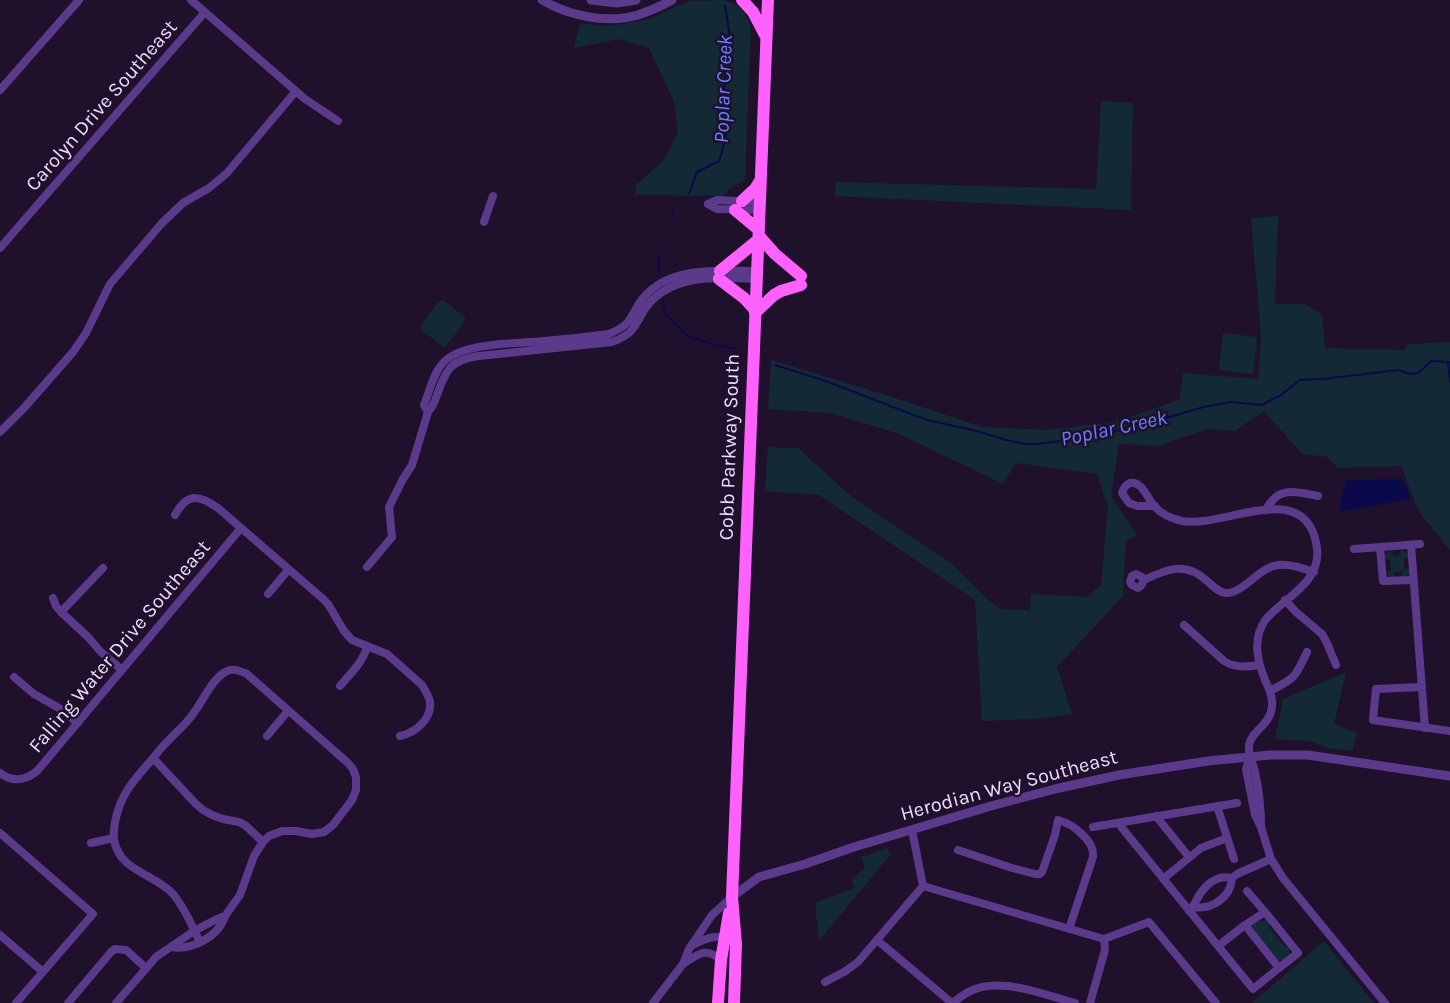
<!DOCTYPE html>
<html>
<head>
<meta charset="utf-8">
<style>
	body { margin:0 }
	canvas { display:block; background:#1f102b }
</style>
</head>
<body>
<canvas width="1450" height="1003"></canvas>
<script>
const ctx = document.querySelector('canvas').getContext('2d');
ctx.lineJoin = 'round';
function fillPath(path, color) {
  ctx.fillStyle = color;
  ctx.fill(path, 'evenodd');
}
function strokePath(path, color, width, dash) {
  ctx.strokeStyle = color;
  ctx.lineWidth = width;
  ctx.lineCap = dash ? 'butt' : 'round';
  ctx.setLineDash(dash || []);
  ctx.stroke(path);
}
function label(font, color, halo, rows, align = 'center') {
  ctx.font = font + ' Karla,sans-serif';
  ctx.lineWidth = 5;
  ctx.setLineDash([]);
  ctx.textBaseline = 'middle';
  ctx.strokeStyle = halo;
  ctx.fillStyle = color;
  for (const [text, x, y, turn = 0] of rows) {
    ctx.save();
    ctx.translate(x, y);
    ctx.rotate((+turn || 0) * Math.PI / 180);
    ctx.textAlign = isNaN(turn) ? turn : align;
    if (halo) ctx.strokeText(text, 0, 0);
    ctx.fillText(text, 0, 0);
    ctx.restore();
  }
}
fillPath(new Path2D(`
	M 721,0 C 740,3 744,10 751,27 L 745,180 L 730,188 L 723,196 L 635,195 L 636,185 L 664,160 L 678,132 L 674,102 L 649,48 L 619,39 L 574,48 L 580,23 L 601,26 L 624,24 L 649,19 L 689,1 Z
	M 1101,101 L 1133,103 L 1131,210 L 835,196 L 836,182 L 1096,189 Z
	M 1278,216 L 1275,304 L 1305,304 L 1322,314 L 1325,348 L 1404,350 L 1408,344 L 1450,342 L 1450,550 L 1419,512 L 1401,466 L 1338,468 L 1327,457 L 1302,454 L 1264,411 L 1235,431 L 1207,429 L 1158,446 L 1119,444 L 1111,496 L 1137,535 L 1126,541 L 1123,596 L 1057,667 L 1072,714 L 1035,719 L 982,721 L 975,600 L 819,495 L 765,491 L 768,447 L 798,448 L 852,497 L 952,564 L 988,600 L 1001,609 L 1030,610 L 1031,594 L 1087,597 L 1101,585 L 1108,506 L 1097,474 L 1016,463 L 1003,484 L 897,433 L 830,413 L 768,409 L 771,360 L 889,396 L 982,427 L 1047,430 L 1115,422 L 1179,400 L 1183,373 L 1258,379 L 1261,338 L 1251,218 Z
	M 443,300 L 465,317 L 465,321 L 447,345 L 444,347 L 421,330 L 421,325 L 439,301 Z
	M 1223,333 L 1257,337 L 1253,374 L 1219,370 Z
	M 1401,550 C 1405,551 1408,552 1409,557 L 1404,559 L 1404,569 L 1409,569 L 1409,573 L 1406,577 L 1402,577 L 1402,572 L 1394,572 L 1394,577 L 1389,577 L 1386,572 L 1391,570 L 1390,560 L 1385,559 C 1384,555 1387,551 1392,551 L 1393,556 L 1400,555 Z
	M 1346,672 L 1334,724 L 1357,733 L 1352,751 L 1328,748 L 1310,741 L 1275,739 L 1283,699 Z
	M 888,848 L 890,855 L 819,941 L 815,903 L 855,888 L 852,879 L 865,868 L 861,857 Z
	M 1265,920 L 1268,921 L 1270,924 L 1269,927 L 1285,947 L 1289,947 L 1289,955 L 1283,961 L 1278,961 L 1252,928 L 1251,925 L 1253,923 Z
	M 1324,941 L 1374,1003 L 1252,1003 Z`), '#132935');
fillPath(new Path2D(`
	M 1402,479 L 1411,499 L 1339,512 L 1346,480 Z`), '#0a094b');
strokePath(new Path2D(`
	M 689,194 L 697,172 L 719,161 L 722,152 L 726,132 L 724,91 L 729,51 L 729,31 L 725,5
	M 672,216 L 674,211
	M 659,255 L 659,274
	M 661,296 L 664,304 L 664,313 L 687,336 L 718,346 L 735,348
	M 1448,362 L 1450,381
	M 775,365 L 823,380 L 927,420 L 977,431 L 1006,440 L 1026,444 L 1036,444 L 1086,438 L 1145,424 L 1204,407 L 1231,402 L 1262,405 L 1281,395 L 1300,380 L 1323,379 L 1399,370 C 1415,378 1420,373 1431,361 L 1450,362`), '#0a094b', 2);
strokePath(new Path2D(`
	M 191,0 L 305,99 L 338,121
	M 0,90 L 79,0
	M 708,204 L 717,209 L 760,210
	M 708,204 L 717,200 L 760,202
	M 484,222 L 493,196
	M 0,248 L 205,12
	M 428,412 L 424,405 C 430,390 434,370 446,360 C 467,342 518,344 545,341 C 566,339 587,337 609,334 C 616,331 623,328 628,322 C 634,314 637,305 643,298 C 671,265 718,271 757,271
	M 0,432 L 24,408 L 73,352 L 86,333 L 110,284 L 162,223 L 183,203 L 209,188 L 227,173 L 296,91
	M 1155,506 L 1137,506 L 1129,503 L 1122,493 C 1124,488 1125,485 1130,483 C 1142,480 1148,500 1155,507 C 1160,512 1168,517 1175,519 C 1212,534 1289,482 1312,530 C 1315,536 1316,542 1317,548 C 1321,583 1286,596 1266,619 C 1252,638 1257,660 1265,680 C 1269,688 1273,697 1272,706 C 1271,725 1251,731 1249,745 C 1248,755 1253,762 1255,772 C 1259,790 1261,808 1261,827
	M 1266,510 C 1278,485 1296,492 1318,496
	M 175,515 C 187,493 198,494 218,508 L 322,598 L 328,604 L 344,631 L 352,640 L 387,654 L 422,685 C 425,690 429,696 430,702 C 432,719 415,733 400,736
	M 1411,545 L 1425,728
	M 1380,547 L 1383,581 L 1414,580
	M 1354,549 L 1420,544
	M 367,567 L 392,537 L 389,507 L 403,479 L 412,465 L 428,412 C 433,407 435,402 437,395 C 446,370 450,360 479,356 L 612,342 C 618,340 624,337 629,333 C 637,326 640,315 647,306 C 673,273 720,277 757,279
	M 1144,580 L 1142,577 L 1136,574 L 1132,576 L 1130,582 L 1132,585 L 1138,588 L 1141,586 L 1144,580 C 1167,569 1186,561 1207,581 C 1213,586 1218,592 1226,593 C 1243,594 1259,567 1278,565 C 1291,564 1302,568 1314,572
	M 268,594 L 288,570
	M 53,598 L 56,606 L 61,612 L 88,637 L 101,652 L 122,670
	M 1285,600 L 1296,612 L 1322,634 L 1327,643 L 1336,665
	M 61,612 L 103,568
	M 1184,625 L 1224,661 C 1235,668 1246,667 1259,665
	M 14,677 L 34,694 L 59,708 L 78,723
	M 340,686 C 350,674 363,662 367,647
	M 1421,687 L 1376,689 L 1373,720 L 1450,731
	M 1270,691 C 1295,678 1295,678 1307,652
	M 267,736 L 288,711
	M 1250,757 L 1246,769 L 1255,815 L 1261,827 L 1271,859 L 1283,878 L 1385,1003
	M 153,758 L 195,803 L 203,810 L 212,815 L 223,819 L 239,822 L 246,826 L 263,842
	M 0,773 C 13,783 27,780 38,770 L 241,528
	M 1217,806 L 1234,859
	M 1156,816 L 1189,857
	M 1118,823 L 1253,989 L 1279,968
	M 1093,827 L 1237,803
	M 912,830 L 923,886
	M 0,833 L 93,914 L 16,1003
	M 91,843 L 114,838
	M 958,850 L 1012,868 L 1035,874 L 1040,874 L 1042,872 L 1055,835 L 1058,820 C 1073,824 1095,841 1093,857 L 1069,929
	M 1163,879 L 1201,848 L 1227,838
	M 923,886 L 1104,939 L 1149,922 L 1216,1003
	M 1247,891 L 1265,912 L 1245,925 L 1279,968 L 1298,953 L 1265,912
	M 1194,907 C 1212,910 1231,897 1232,878
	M 1189,911 C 1194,907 1194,904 1197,899 C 1204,886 1216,874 1232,878 L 1237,874 L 1271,859
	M 0,935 L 43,972
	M 877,940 L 952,1003
	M 693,945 C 704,939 714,935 726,938
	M 1218,946 L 1245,925
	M 171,947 C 192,951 219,936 225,916
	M 683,964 C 698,955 705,946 721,960
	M 825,982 L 844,972 L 858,962 L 923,886
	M 68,1003 L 111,952 L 115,949 L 126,950 L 146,968
	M 116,1003 L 156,957 L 194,931 L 217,919 L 225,916 L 240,895 L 254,856 L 263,842 L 269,836 L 282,831 L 296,831 L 312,834 L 324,832 L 333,825 L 352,800 L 356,790 L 356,777 L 353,769 L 348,763 L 247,674 C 240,671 232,667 225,672 C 210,681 201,706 189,719 C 184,726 176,732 170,739 C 162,746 156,755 149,763 C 132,782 120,796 115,822 C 114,828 113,834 114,840 C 120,872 154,873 173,894 C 185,908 192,926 200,942
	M 653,1003 L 683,964 L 689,949 L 712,915 L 732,897
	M 953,1003 C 961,996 971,989 982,987 C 1011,981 1046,995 1075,1003
	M 1090,1003 L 1105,950 L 1104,939`), '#5c3a8b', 8);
strokePath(new Path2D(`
	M 542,0 C 569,16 607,24 638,15 C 650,11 661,6 672,0
	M 591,0 L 617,3 L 636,0
	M 732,897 L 759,877 L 805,864 L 854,847 L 991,806 L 1055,789 L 1119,775 L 1208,761 L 1270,755 L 1308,755 L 1450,776`), '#5c3a8b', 9);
strokePath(new Path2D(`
	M 742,0 L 753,12 L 765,35
	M 742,201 L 755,189 L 760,181
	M 735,210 L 759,230
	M 759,236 L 775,254 L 801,276
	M 720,271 L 758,240
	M 719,279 L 744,298 L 755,310
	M 755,313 L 774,295 L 781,291 L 801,285
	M 718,1003 L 721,960 L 729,913
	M 734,1003 L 736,944 L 732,897 L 768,0`), '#ff61fe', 12);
label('20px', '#ecdaff', '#1f102b', [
	["Carolyn Drive Southeast",102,106,-49],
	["Cobb Parkway South",730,447,-88],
	["Falling Water Drive Southeast",120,647,-50],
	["Herodian Way Southeast",1009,786,-15]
]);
label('italic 21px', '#687fff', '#1f102b', [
	["Poplar Creek",724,89,-88],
	["Poplar Creek",1114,429,-12]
]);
</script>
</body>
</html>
